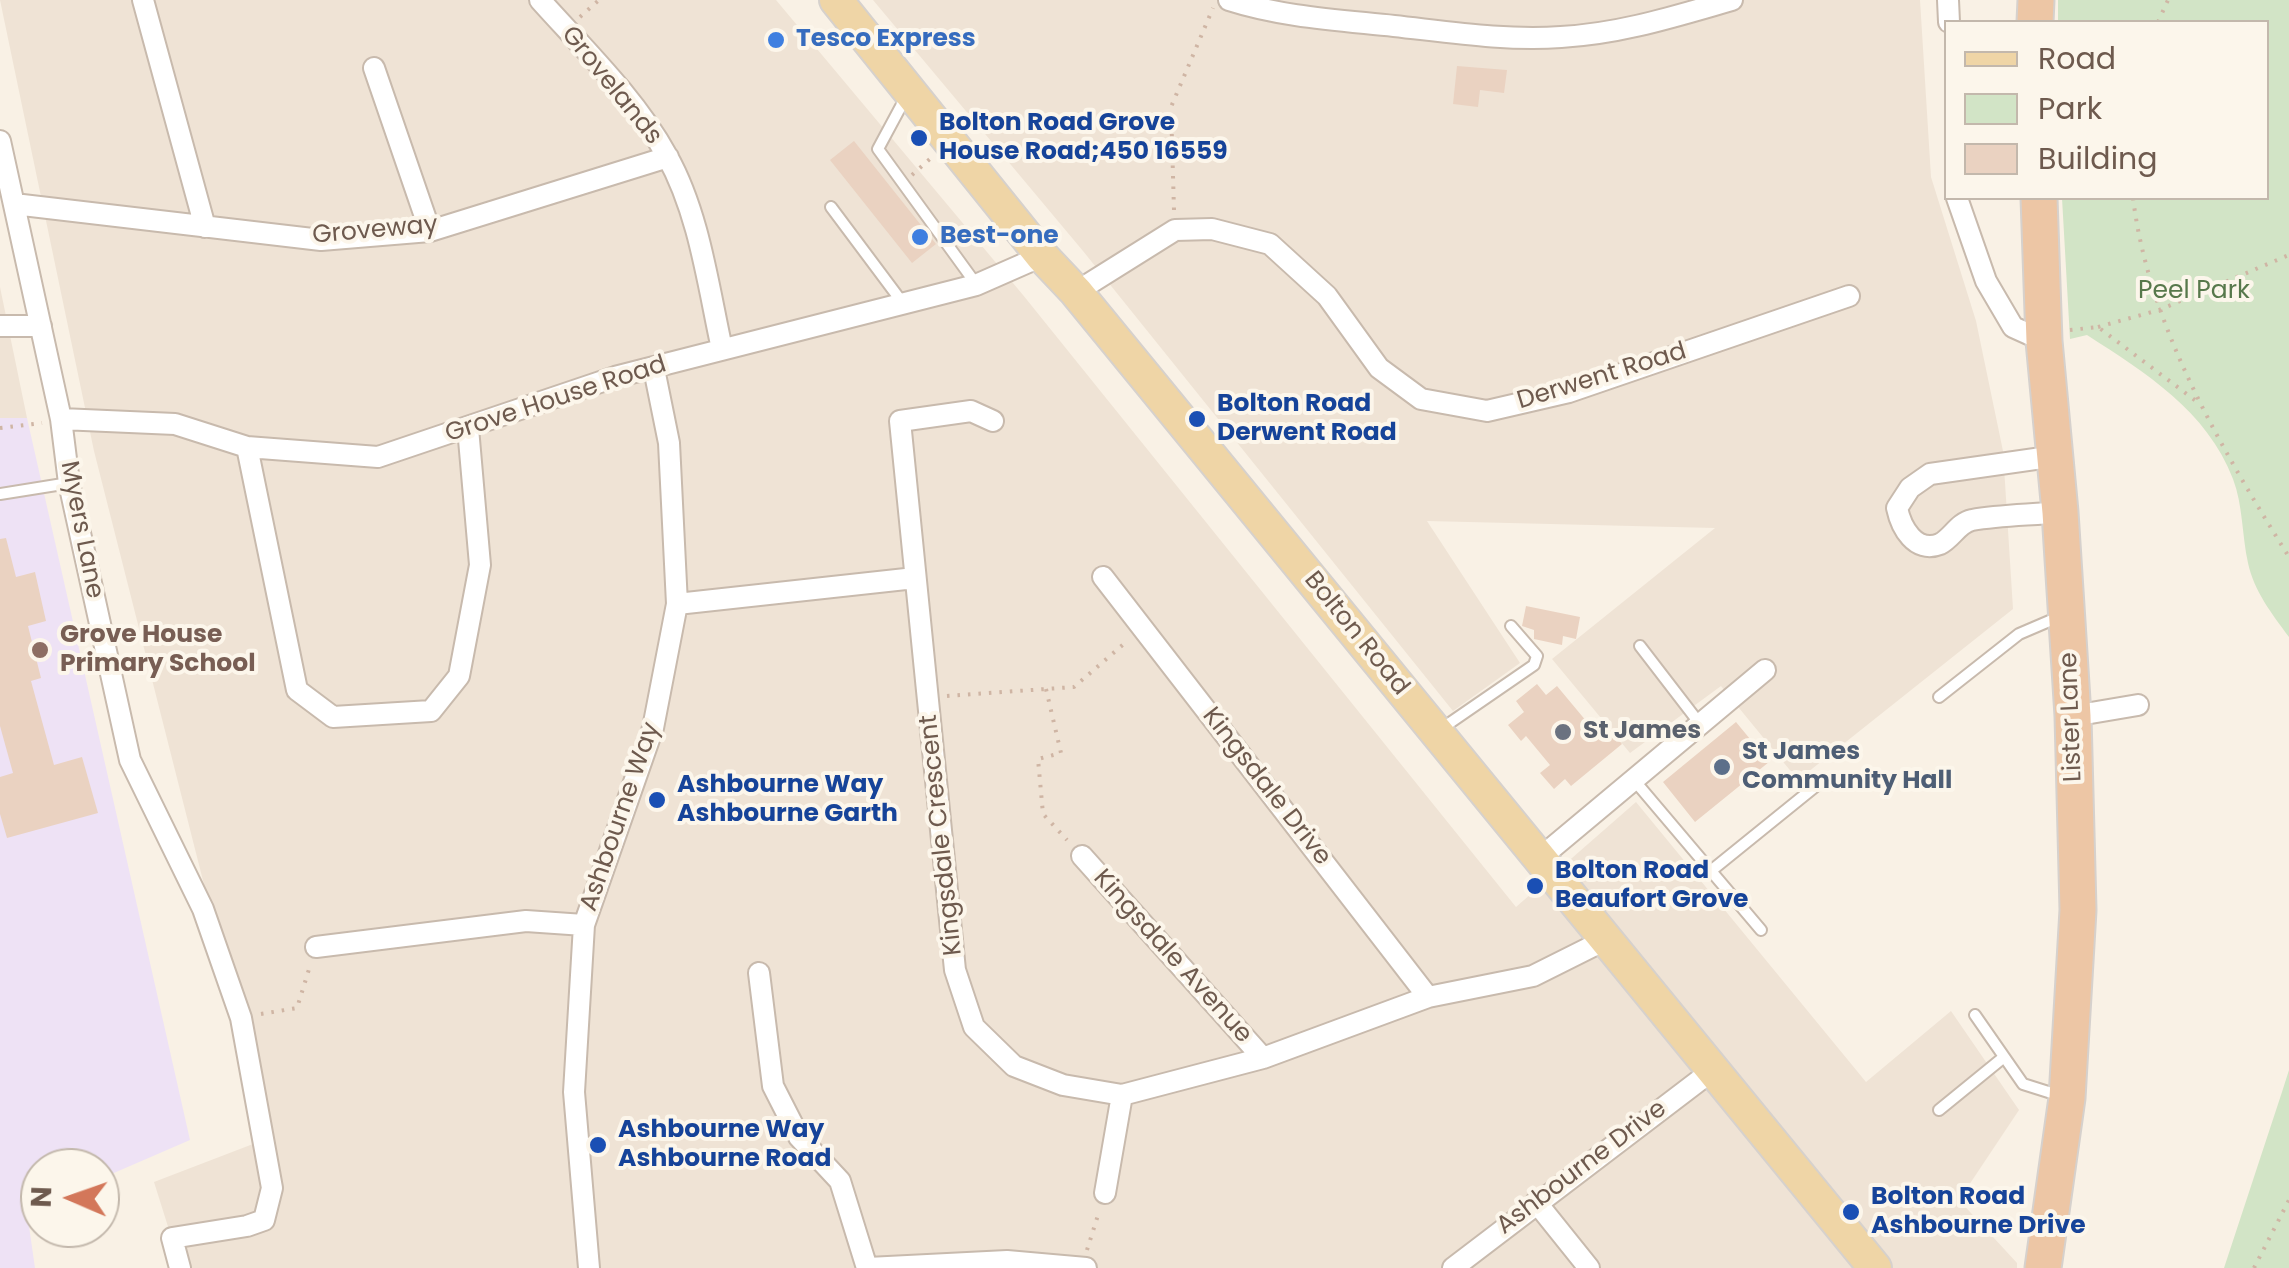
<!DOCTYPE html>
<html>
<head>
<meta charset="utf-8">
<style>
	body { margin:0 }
	#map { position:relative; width:2289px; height:1268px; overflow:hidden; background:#f9f1e5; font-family:Poppins,sans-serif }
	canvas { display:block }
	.legend { position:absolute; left:1944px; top:20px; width:325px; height:180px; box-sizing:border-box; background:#fcf6eb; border:2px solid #c3b8ac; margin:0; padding:12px 18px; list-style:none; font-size:30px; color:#6e5a4e }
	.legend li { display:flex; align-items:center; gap:20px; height:50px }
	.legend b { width:50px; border:2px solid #c3b8ac }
	.north { position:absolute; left:20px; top:1148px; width:100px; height:100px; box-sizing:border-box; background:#fcf6eb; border:2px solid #c3b8ac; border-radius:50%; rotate:272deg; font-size:28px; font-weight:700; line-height:40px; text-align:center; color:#6e5a4e }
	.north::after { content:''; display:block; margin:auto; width:35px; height:45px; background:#d3775a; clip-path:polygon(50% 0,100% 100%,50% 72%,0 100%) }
</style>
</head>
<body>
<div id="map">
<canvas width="2289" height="1268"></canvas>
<ul class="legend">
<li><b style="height:12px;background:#efd5a6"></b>Road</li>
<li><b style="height:28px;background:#d2e4c6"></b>Park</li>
<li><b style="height:28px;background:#ead2c1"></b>Building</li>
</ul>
<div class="north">N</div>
</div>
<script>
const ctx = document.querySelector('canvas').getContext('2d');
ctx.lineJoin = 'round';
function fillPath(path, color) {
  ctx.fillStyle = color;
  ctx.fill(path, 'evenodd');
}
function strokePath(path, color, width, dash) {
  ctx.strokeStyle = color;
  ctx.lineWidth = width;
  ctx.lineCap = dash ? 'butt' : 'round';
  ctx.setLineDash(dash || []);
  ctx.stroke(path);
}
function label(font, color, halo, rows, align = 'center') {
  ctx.font = font + ' Poppins,sans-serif';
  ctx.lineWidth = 8;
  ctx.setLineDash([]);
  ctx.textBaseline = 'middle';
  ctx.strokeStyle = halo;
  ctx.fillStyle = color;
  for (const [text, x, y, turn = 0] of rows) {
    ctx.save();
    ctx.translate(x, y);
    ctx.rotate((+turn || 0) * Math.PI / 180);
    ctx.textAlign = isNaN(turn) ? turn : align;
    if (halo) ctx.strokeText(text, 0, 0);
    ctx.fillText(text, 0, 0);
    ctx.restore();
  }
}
fillPath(new Path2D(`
	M 0,0 L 776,0 L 1023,295 L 1516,907 L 1636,802 L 1866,1082 L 1951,1011 L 2019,1110 L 1959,1200 L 2017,1263 L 2017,1268 L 181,1268 L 154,1182 L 253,1144 L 247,1054 L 94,451 Z
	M 873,0 L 1920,0 L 1931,177 L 1976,321 L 2003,451 L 2013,609 L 1798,780 L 1721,686 L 1630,753 L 1552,659 L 1715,528 L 1427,521 L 1520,663 L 1453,711 L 1083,251 Z
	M 0,287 L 27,418 L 0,418 Z`), '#efe3d5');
fillPath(new Path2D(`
	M 0,418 L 27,418 L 190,1140 L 100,1179 L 100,1168 L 40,1168 L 40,1206 L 27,1212 L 35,1268 L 0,1268 Z`), '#eee2f5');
fillPath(new Path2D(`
	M 2058,0 L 2289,0 L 2289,637 C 2272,614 2254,591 2248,563 C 2242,536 2243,505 2233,479 C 2207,411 2146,373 2087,335 L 2070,339 L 2062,198 L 2266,198 L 2266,22 L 2058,22 Z
	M 2289,1070 L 2289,1268 L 2224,1268 L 2282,1092 Z`), '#d2e4c6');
fillPath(new Path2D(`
	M 1457,66 L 1507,70 L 1504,93 L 1480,90 L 1478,107 L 1453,104 Z
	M 854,141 L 936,244 L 912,263 L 830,160 Z
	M 6,538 L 16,577 L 35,572 L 46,621 L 28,626 L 41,678 L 31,681 L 54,765 L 82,757 L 98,813 L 7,838 L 0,814 L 0,777 L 13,773 L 0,726 L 0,539 Z
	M 1526,606 L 1580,617 L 1576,639 L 1563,636 L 1562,645 L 1534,639 L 1534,630 L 1522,626 Z
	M 1537,684 L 1546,695 L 1557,686 L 1592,728 L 1602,719 L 1622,744 L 1571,786 L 1565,779 L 1554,789 L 1540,773 L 1550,765 L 1526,736 L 1521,741 L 1508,725 L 1524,712 L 1516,701 Z
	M 1736,722 L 1769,762 L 1695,822 L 1663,782 Z`), '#ead2c1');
const service = new Path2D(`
	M 907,95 L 878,149 L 976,284
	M 831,207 L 902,302
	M 0,494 L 69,483
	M 1640,646 L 1700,724
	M 1939,697 L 2019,634 L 2061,616
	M 1441,729 L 1534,665 L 1537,656 L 1511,626
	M 1634,780 L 1761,930
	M 1712,870 L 1822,781
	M 1975,1015 L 2023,1084 L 2061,1096
	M 1939,1110 L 2004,1057`);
const minor = new Path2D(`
	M 143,0 L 205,227
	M 540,0 C 584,49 635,98 667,156 C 699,213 708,285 722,349
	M 1229,0 C 1282,17 1338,20 1394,26 C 1449,32 1506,41 1561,37 C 1620,34 1676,16 1732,0
	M 1948,0 L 1949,22
	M 374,68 L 430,231
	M 0,141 L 61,419 L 69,483 L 130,760 L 203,909 L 241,1018 L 272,1188 L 264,1220 L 247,1226 L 172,1238 L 180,1268
	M 1957,198 L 1986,281 L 2013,327 L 2044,341
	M 14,204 L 321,240 L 430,231 L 668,157
	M 1076,292 L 1175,230 L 1212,229 L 1270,244 L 1327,296 L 1379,368 L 1421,399 L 1487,411 L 1569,392 L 1849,296
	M 0,326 L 41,326
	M 61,419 L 175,424 L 247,447 L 378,457 L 615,377 L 976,285 L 1042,256
	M 993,421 L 971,411 L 900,421 L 955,970 L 974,1027 L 1014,1066 L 1063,1085 L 1122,1095 L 1263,1058 L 1428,997 L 1533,976 L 1605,940
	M 247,447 L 297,690 L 333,717 L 431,711 L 459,676 L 480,565 L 468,428
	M 2056,456 L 1930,474 L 1910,488 L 1897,508 C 1901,527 1915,554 1940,544 C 1952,538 1958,523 1972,520 C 2000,515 2031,515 2060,512
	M 1103,577 L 1428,997
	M 677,604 L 915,578
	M 2073,716 L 2138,705
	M 1082,856 L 1263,1058
	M 1540,858 L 1765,670
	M 316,947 L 526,921 L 584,925
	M 759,973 L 773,1086 L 799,1137 L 840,1181 L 867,1268
	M 1105,1193 L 1122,1095
	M 1536,1202 L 1589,1268
	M 589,1268 L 574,1092 L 584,925 L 653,728 L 677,604 L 669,443 L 654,369
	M 868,1268 L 1007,1261 L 1086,1268
	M 1453,1268 L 1713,1070`);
const primary = new Path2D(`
	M 836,0 L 1042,256 L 1076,292 L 1875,1268`);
const trunk = new Path2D(`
	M 2035,22 L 2036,0
	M 2039,198 L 2044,341 L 2060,512 L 2073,716 L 2078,910 L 2067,1098 L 2043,1268`);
strokePath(service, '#c8baad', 14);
strokePath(minor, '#c8baad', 24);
strokePath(primary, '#d6d1cd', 36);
strokePath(trunk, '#d6d1cd', 39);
strokePath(new Path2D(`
	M 580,17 L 599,0
	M 2158,22 L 2168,0
	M 912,175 L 931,158
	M 2133,198 C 2149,327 2221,448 2289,557
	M 1174,210 L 1171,107 L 1213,8
	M 2098,327 L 2159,310 L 2289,255
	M 2070,330 L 2098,327 L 2200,404
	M 0,428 L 42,423
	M 1046,689 L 1061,753 L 1038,759 L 1043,814 L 1067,840
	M 947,696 L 1074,687 L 1126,642
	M 261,1014 L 297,1008 L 310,966
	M 1087,1250 L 1099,1212
	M 2254,1268 L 2289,1200`), '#cfb5a4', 4, [2.5, 8]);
strokePath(service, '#fff', 10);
strokePath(minor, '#fff', 20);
strokePath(primary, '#efd5a6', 32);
strokePath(trunk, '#edc6a5', 35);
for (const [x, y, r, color] of [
	[776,40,10,"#3f7fe0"],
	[919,138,10,"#1a4fb4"],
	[920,237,10,"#3f7fe0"],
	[1197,419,10,"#1a4fb4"],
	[40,650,10,"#8d6e63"],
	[1563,732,10,"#6b7280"],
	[1722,767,10,"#5c6f8a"],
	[657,800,10,"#1a4fb4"],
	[1535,886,10,"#1a4fb4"],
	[598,1145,10,"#1a4fb4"],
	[1851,1212,10,"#1a4fb4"]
]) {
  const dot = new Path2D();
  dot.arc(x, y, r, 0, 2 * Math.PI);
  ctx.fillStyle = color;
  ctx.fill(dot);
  strokePath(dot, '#fcf6eb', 4);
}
label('bold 25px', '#366cbe', '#fcf6eb', [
	["Tesco Express",796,40],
	["Best-one",940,237]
], 'left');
label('25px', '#6e5a4e', '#fcf6eb', [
	["Grovelands",611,86,51],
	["Groveway",375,231,-5],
	["Derwent Road",1602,377,-17],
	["Grove House Road",556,400,-18],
	["Myers Lane",81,530,79],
	["Bolton Road",1356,634,51],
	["Lister Lane",2072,717,-92],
	["Kingsdale Drive",1266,787,52],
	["Ashbourne Way",621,817,-71],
	["Kingsdale Crescent",942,835,-96],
	["Kingsdale Avenue",1172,957,48],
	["Ashbourne Drive",1582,1168,-37]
]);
label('bold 25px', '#164399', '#fcf6eb', [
	["Bolton Road Grove",939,124],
	["House Road;450 16559",939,153],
	["Bolton Road",1217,405],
	["Derwent Road",1217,434],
	["Ashbourne Way",677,786],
	["Ashbourne Garth",677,815],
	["Bolton Road",1555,872],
	["Beaufort Grove",1555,901],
	["Ashbourne Way",618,1131],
	["Ashbourne Road",618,1160],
	["Bolton Road",1871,1198],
	["Ashbourne Drive",1871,1227]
], 'left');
label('25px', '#57784b', '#fcf6eb', [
	["Peel Park",2194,292]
]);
label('bold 25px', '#785e54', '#fcf6eb', [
	["Grove House",60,636],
	["Primary School",60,665]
], 'left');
label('bold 25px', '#5b616d', '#fcf6eb', [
	["St James",1583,732]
], 'left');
label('bold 25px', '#4e5e75', '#fcf6eb', [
	["St James",1742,753],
	["Community Hall",1742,782]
], 'left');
</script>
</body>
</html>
